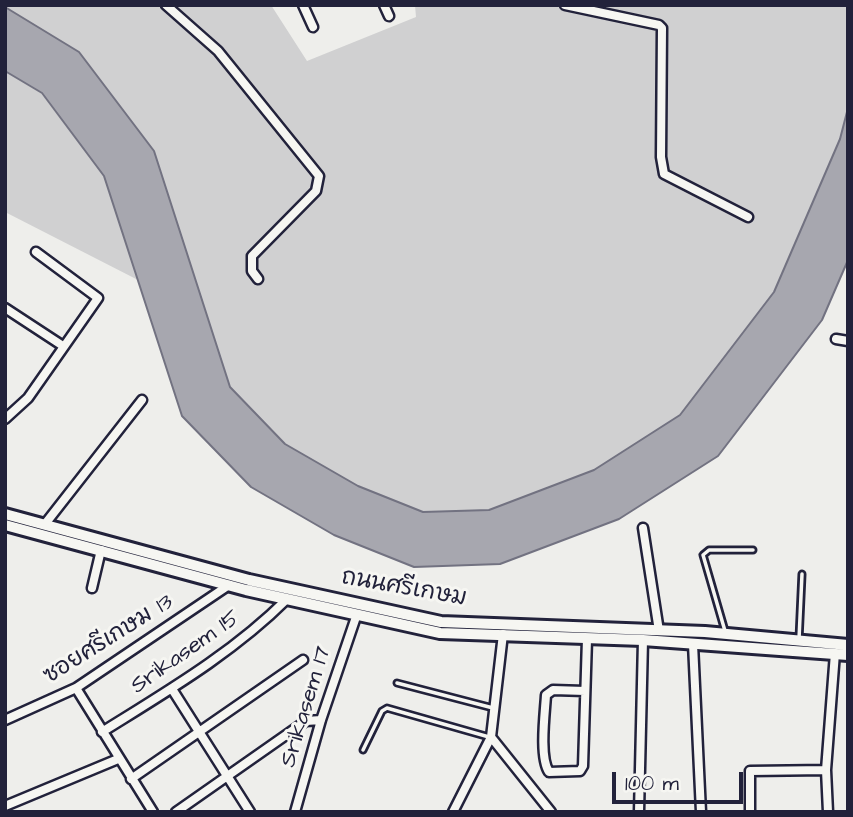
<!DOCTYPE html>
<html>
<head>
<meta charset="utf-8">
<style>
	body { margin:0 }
	#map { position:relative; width:853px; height:817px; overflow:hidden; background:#eeeeeb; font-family:"Architects Daughter",sans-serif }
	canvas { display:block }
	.frame { position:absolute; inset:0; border:7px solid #22223b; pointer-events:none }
	.scale { position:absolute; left:612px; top:772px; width:131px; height:32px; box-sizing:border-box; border:4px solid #22223b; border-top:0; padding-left:9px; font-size:21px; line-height:24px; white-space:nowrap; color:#22223b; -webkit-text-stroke:5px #f6f6f2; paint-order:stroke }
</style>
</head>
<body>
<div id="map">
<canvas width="853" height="817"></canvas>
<div class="frame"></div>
<div class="scale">100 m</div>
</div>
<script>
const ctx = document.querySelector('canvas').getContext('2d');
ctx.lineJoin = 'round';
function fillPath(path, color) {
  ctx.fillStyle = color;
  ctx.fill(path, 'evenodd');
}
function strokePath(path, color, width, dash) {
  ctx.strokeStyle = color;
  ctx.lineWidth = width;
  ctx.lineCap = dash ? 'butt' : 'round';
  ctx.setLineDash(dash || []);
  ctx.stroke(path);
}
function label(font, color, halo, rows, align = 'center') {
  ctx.font = font + ' "Architects Daughter","Playpen Sans Thai",sans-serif';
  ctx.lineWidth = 6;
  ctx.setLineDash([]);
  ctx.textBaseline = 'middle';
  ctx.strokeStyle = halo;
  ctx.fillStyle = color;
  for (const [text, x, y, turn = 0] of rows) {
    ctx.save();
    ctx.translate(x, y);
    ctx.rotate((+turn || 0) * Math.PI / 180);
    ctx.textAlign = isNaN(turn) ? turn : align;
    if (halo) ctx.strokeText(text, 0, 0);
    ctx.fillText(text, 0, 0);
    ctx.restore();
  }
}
fillPath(new Path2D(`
	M 5,5 L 271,5 L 307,61 L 416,17 L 415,5 L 848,5 L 848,108 L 840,139 L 774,292 L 680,415 L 594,470 L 489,510 L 423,512 L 358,486 L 285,444 L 230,387 L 190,264 Z
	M 5,71 L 41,93 L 104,176 L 138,280 L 5,212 Z`), '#d0d0d1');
const water = new Path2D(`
	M 5,7 L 79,52 L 154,151 L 230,387 L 285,444 L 358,486 L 423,512 L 489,510 L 594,470 L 680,415 L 774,292 L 840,139 L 848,108 L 848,260 L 822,320 L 718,456 L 619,519 L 500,564 L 414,567 L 334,535 L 251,487 L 182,416 L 104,176 L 42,93 L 5,71 Z`);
fillPath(water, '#a7a7af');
strokePath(water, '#727281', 2);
const service = new Path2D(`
	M 725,631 L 703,555 L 709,550 L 753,550
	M 799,639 L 802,574
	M 397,683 L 493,708
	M 363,750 L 382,711 L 387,708 L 489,737`);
const minor = new Path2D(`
	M 166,5 L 218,51 L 319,176 L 316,191 L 252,256 L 252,271 L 258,279
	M 303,5 L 313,27
	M 384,5 L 389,16
	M 565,5 L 659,25 L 662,28 L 661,157 L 664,174 L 748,217
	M 5,308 L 63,346
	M 836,339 L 848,341
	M 5,419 L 28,398 L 98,298 L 36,252
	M 45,524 L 142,400
	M 643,528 L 659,631
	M 92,588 L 101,550
	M 693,644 L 701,812
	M 76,688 L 153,812
	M 172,689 L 250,812
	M 585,691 L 553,690 L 546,695 C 545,713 539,757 549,772 L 580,771 L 583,766 L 587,639
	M 5,720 L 76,688 L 229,585
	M 102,732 C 166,692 233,653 287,599
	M 491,737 L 551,812
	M 131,779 L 303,660
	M 5,806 L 118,759
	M 176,812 L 306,721 L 321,720
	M 295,812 L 321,720 L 357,614
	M 453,812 L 491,737 L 503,634
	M 639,812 L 643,640
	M 750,812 L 750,771 L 826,770
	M 828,812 L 826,770 L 835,653`);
const secondary = new Path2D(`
	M 5,514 L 249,580 L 441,622 L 705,632 L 848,645
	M 5,525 L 246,590 L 440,633 L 643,640 L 848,655`);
strokePath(service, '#22223b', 9);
strokePath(minor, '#22223b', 13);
strokePath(secondary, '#22223b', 16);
strokePath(service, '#f6f6f2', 3.5);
strokePath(minor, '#f6f6f2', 8);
strokePath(secondary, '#f6f6f2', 10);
label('23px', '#22223b', '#f6f6f2', [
	["ถนนศรีเกษม",404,589,10],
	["ซอยศรีเกษม 13",109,640,-32],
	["Srikasem 15",186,653,-35],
	["Srikasem 17",307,707,-73]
]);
</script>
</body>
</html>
